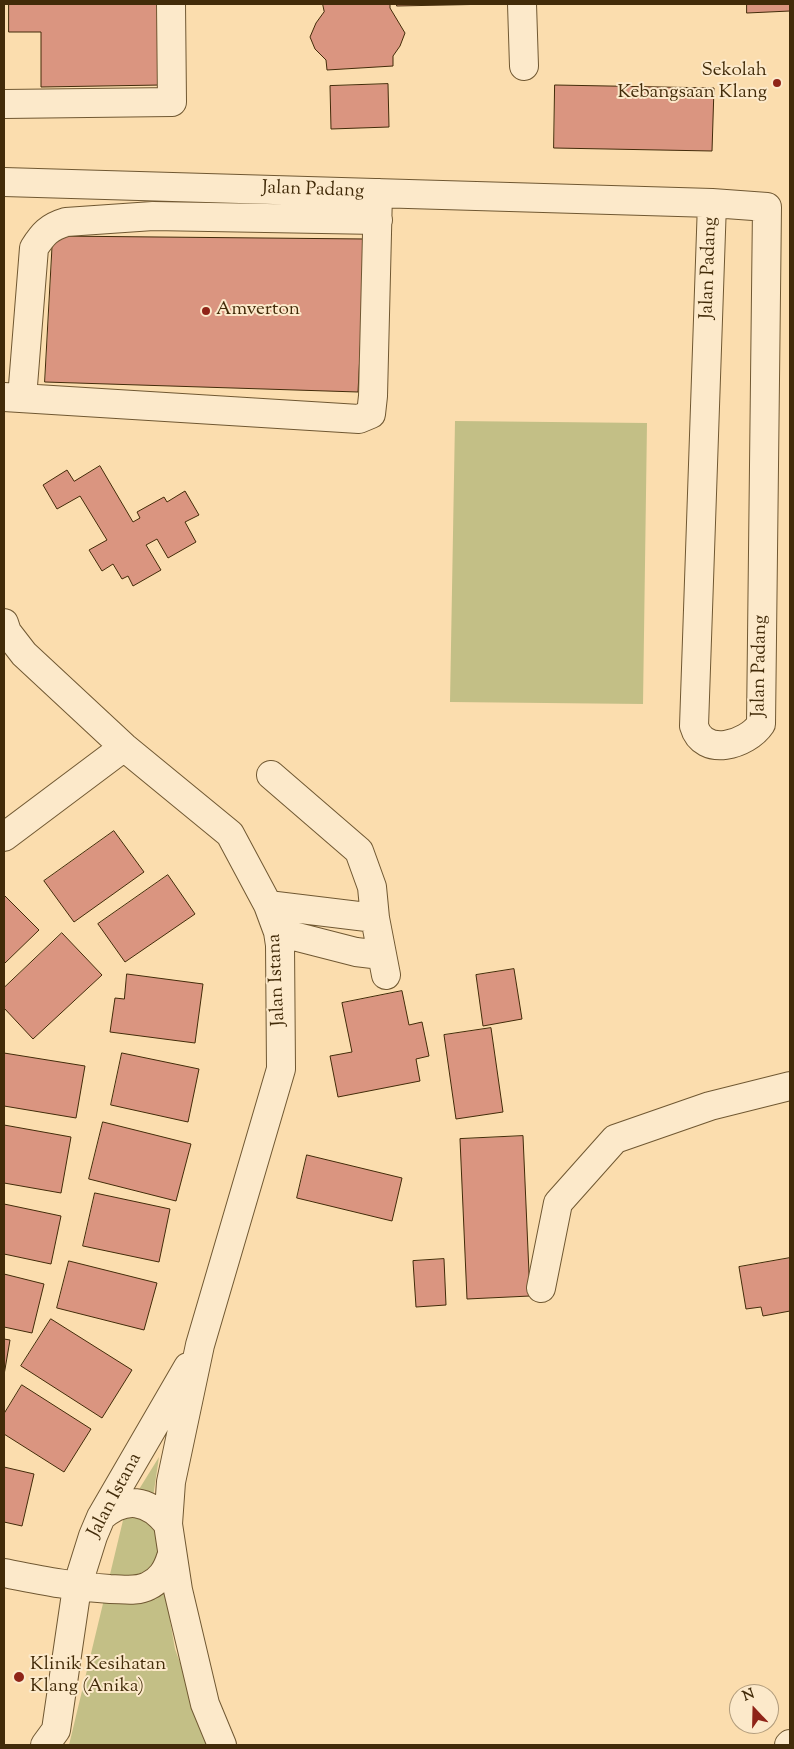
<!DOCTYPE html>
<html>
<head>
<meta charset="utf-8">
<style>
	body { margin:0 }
	#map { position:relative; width:794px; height:1749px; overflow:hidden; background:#fbddae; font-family:"Sorts Mill Goudy",serif }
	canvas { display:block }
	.frame { position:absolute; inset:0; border:5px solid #422b09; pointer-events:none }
	.north { position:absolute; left:729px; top:1684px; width:50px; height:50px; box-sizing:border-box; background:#fce9ca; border:1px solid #b29d7d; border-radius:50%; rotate:339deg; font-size:14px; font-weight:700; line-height:20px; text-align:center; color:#422b09 }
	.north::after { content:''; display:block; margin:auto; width:18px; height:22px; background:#8f2418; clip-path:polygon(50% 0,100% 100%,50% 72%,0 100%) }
</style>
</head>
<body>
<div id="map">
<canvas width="794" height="1749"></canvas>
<div class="frame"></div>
<div class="north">N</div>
</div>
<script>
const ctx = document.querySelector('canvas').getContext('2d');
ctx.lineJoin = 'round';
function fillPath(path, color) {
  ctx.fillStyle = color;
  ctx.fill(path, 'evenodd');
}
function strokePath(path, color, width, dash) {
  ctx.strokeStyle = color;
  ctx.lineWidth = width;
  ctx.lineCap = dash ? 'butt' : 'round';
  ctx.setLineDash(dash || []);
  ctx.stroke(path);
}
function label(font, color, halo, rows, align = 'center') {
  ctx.font = font + ' "Sorts Mill Goudy",serif';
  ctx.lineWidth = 4;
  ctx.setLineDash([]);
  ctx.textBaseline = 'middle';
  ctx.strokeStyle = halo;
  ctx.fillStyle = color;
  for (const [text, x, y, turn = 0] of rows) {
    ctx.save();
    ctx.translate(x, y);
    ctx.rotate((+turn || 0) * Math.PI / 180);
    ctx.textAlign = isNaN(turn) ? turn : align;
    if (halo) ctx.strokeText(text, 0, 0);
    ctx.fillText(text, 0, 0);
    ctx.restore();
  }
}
fillPath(new Path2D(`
	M 455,421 L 647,423 L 643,704 L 450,702 Z
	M 159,1457 L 151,1511 L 175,1649 L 210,1745 L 69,1745 L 125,1512 Z`), '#c3bf86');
const building = new Path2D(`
	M 9,4 L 161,4 L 161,85 L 41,87 L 41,32 L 9,32 Z
	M 323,4 L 390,4 L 390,8 L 405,33 L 400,46 L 393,56 L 393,66 L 327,70 L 326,60 L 315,49 L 310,37 L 316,23 L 324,12 Z
	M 397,4 L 495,4 L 397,6 Z
	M 747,4 L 790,4 L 790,11 L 747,13 Z
	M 388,84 L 389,127 L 331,129 L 330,86 Z
	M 555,85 L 714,88 L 712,151 L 554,148 Z
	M 53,236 L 366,239 L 358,392 L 45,382 Z
	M 100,466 L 133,522 L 140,518 L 137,512 L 164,497 L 167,502 L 185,491 L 199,515 L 185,522 L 196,542 L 168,558 L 157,539 L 146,545 L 161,570 L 133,586 L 128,576 L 122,579 L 113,564 L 102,571 L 89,550 L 107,540 L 80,496 L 57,509 L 43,485 L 67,470 L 74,481 Z
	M 114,831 L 144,872 L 74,922 L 44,881 Z
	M 168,875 L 195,914 L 125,962 L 98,924 Z
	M 4,895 L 39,930 L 4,964 Z
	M 62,933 L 102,975 L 33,1039 L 4,1008 L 4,988 Z
	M 514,969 L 522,1019 L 483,1026 L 476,975 Z
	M 127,974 L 203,984 L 195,1043 L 110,1032 L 115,998 L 124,999 Z
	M 402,991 L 409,1025 L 422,1022 L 429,1056 L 416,1059 L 420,1081 L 338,1097 L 330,1056 L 352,1052 L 342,1003 Z
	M 491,1028 L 503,1112 L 456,1119 L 444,1035 Z
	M 4,1053 L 85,1066 L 76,1118 L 4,1106 Z
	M 122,1053 L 199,1069 L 188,1122 L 111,1105 Z
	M 103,1122 L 191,1144 L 176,1201 L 89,1179 Z
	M 4,1125 L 71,1137 L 61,1193 L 4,1183 Z
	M 523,1136 L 530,1296 L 467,1299 L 460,1139 Z
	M 307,1155 L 402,1178 L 392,1221 L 297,1198 Z
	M 95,1193 L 170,1209 L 159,1262 L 83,1246 Z
	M 4,1204 L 61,1216 L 51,1264 L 4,1254 Z
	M 790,1258 L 790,1311 L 763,1316 L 761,1307 L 746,1309 L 739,1267 Z
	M 444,1259 L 446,1305 L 416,1307 L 413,1261 Z
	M 69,1261 L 157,1283 L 144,1330 L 57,1308 Z
	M 4,1274 L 44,1284 L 32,1333 L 4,1327 Z
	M 51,1319 L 132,1370 L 102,1418 L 21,1366 Z
	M 4,1339 L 10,1340 L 4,1375 Z
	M 22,1385 L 91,1429 L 64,1472 L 4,1434 L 4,1414 Z
	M 4,1467 L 34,1474 L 22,1526 L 4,1522 Z`);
fillPath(building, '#da9580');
strokePath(building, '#422b09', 1);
const minor = new Path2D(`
	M 522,4 L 524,66
	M 4,104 L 172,102 L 171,4
	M 4,182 L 712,203 L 767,207 L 761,724 C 747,745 703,758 694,726 L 712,203
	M 4,397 L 359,419 L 371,414 L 373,396 L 378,193
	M 22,398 L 34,248 C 43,234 49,227 66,222 L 153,216 L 378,220
	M 4,623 L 7,632 L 24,654 L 124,747 L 230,834 L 268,905 L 278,932 L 280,945 L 281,1069 L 200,1345 L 171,1482 L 168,1524 L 178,1590 L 205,1704 L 222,1745
	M 271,775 L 359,851 L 372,887 L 375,918 L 386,975
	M 4,837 L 124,747
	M 268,905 L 375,918
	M 278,932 L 356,952 L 381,955
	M 541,1288 L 558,1203 L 615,1139 L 710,1106 L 790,1086
	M 101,1517 C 125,1496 148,1499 168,1524
	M 4,1573 C 40,1580 74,1587 110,1589 C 123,1589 137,1592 148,1586 C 161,1580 167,1570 171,1557
	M 45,1745 L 56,1730 L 77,1587 L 93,1536 L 101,1517 L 188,1367
	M 789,1745 L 790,1744`);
strokePath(minor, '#705832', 30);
strokePath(minor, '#fce9ca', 28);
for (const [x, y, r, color] of [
	[777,83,5,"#8f2418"],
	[206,311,5,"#8f2418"],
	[19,1677,6,"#8f2418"]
]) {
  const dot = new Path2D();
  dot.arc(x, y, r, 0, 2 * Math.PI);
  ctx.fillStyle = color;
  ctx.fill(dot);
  strokePath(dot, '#fce9ca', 2);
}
label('19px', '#422b09', '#fce9ca', [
	["Sekolah",767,72,"right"],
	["Kebangsaan Klang",767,94,"right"],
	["Amverton",216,311],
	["Klinik Kesihatan",30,1666],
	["Klang (Anika)",30,1688]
], 'left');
label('19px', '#422b09', '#fce9ca', [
	["Jalan Padang",313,191,2],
	["Jalan Padang",710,268,-88],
	["Jalan Padang",761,666,-89],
	["Jalan Istana",278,980,-93],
	["Jalan Istana",116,1496,-62]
]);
</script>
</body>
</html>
